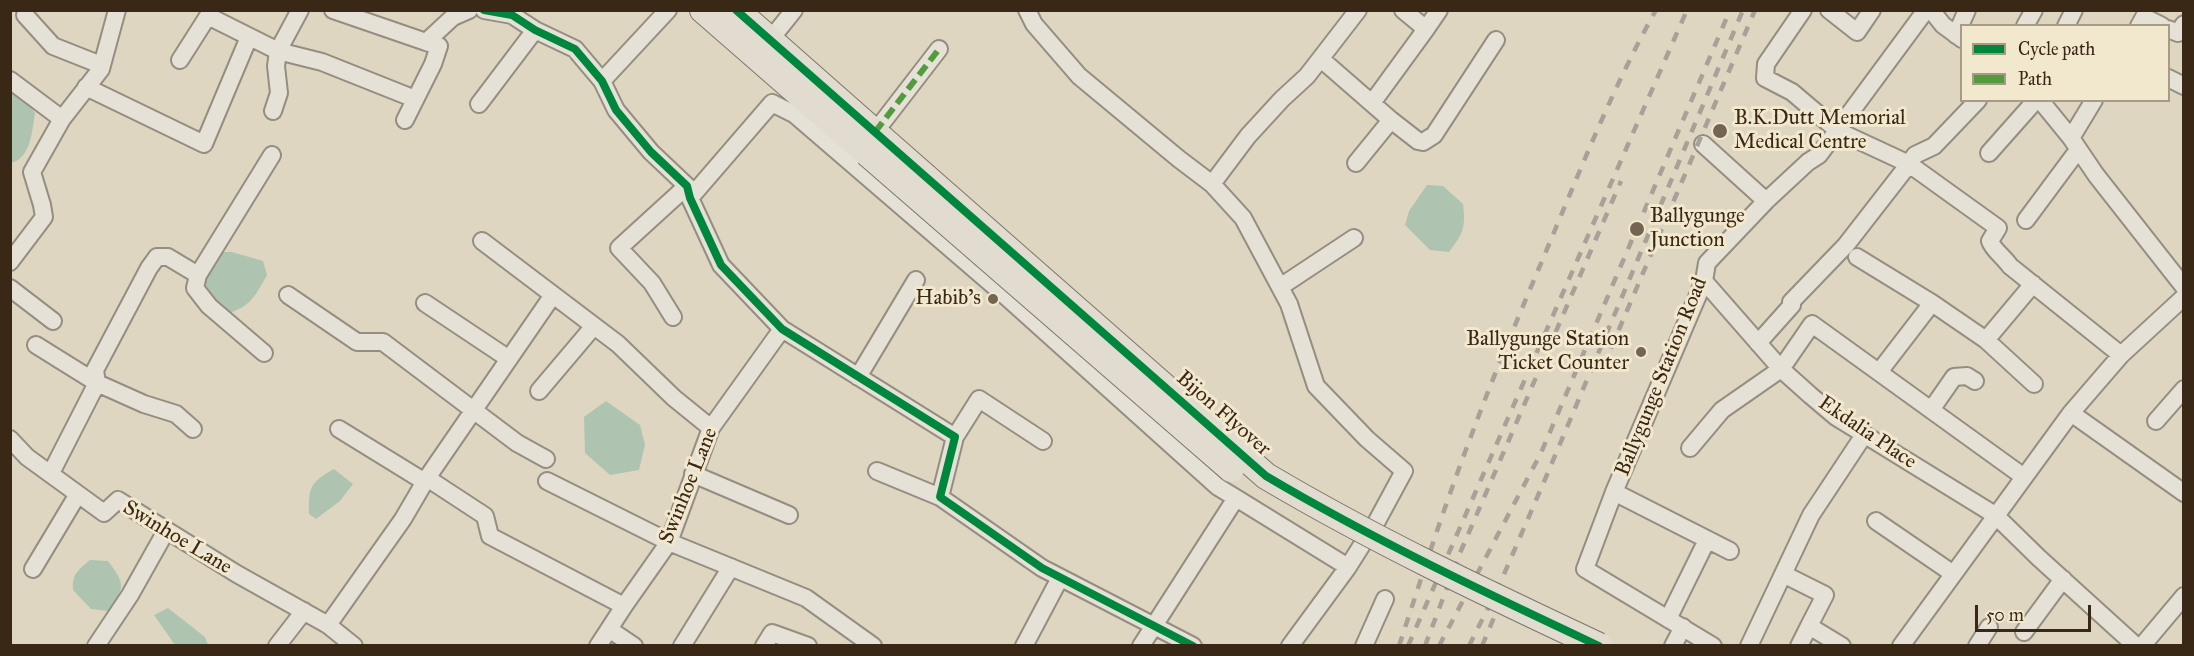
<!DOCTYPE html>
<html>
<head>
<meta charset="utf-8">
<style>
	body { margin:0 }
	#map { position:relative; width:2194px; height:656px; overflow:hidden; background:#ded6c1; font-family:"IM FELL Great Primer",serif }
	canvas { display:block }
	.frame { position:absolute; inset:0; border:12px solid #3a2817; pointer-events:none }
	.legend { position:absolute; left:1960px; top:24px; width:210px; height:78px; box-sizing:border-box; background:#f2e8ce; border:2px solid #a89b85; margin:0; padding:8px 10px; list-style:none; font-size:18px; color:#3a2817 }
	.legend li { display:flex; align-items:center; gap:12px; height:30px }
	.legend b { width:30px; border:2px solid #a89b85 }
	.scale { position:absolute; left:1975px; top:605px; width:116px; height:27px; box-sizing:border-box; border:3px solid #3a2817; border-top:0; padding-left:8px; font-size:18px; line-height:21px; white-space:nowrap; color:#3a2817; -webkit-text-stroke:4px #f2e8ce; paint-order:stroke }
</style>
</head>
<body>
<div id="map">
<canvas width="2194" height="656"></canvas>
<div class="frame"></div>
<ul class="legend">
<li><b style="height:8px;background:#00873e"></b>Cycle path</li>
<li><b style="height:8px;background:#529c3d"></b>Path</li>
</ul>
<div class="scale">50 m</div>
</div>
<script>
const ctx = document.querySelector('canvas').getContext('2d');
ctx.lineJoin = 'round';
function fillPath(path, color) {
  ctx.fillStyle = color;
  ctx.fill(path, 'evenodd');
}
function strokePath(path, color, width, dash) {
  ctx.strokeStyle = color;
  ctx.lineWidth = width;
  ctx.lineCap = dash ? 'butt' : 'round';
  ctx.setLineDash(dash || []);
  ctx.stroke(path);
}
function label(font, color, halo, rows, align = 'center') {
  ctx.font = font + ' "IM FELL Great Primer",serif';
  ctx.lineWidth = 6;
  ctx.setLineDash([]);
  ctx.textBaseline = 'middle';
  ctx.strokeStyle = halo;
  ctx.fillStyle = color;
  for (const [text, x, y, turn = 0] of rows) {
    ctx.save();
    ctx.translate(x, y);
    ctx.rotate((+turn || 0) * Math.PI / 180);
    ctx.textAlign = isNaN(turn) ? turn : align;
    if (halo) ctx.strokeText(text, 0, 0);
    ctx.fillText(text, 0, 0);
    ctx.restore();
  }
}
fillPath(new Path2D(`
	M 11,90 L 24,98 L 35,113 C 32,131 31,158 11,163 Z
	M 1427,185 L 1443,186 L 1463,204 C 1466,227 1463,234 1449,252 L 1430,250 L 1405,225 L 1409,211 Z
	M 216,252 L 232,252 L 263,261 L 267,275 C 255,296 251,307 226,314 L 201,285 Z
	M 606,401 L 640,425 L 645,445 L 639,470 L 610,475 L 585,453 L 584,417 Z
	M 334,469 L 353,484 L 340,501 L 316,519 L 309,514 C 308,487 311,482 334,469 Z
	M 90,560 L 108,561 C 126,585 125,587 108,611 L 91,609 L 73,590 C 72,574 78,570 90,560 Z
	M 168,608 L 205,637 L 208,645 L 175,645 L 154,615 Z`), '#aec4b0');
const minor = new Path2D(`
	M 333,10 L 426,42 L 453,17 L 469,10
	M 484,10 L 512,15 L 535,30 L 575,49 L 602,81 L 616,110 L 651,152 L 687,186 L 690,198 L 721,265 L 782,329 L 955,437 L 940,497 L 1042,568 L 1193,646
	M 1027,10 L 1034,24 L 1079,76 L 1179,159 L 1212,184 L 1243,218 L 1289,304 L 1316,386 L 1367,439 L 1404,471 L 1377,521 L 1348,567 L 1290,646
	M 1403,10 L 1426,29 L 1439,10
	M 1803,10 L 1766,64 L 1765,78 L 1792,92 L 1838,131 L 1909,164 L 1998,228 L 1990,241 C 1993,250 2004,257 2010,266 L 2121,355
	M 1829,10 L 1857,32 L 1872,10
	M 1931,10 L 1943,25 L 1962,39
	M 25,15 L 53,46 L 101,65
	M 2025,26 L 2034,10
	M 2066,26 L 2074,10
	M 2139,26 L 2144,17 L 2162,26
	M 2168,29 L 2178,33 L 2184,24
	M 1956,35 L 1967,10
	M 770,40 L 794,10
	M 1321,59 L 1391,120 L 1418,141 L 1423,142 L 1434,135 L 1496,40
	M 180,60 L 208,16 L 278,51 L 300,10
	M 2168,78 L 2184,86
	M 10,80 L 62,119
	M 602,81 L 668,10
	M 86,87 L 204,144 L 249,37
	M 2040,100 L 2071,138 L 2096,175 L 2184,287
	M 1372,103 L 1426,29
	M 479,104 L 535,30
	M 273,111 L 279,93 L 276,66 L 278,51 L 322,62 L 415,99
	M 405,120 L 433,64 L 439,46 L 426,42
	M 875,132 L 939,49
	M 2071,138 L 2094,100
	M 1703,144 L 1766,201
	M 1989,153 L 2036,100
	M 1356,163 L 1391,120
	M 1212,184 L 1248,136 L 1282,99 L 1307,76 L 1358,10
	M 690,198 L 772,103 L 794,114 L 1002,293 L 1218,487 L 1236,498 L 1141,646
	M 2026,220 L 2078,150
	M 482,241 L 618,344 L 674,398 L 711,428
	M 1857,257 L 1932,303 L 1986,340 L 2034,384
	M 10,262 L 44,217 L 42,205 L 32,172 L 62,119 L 101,69 L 117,10
	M 1704,281 L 1781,369 L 1810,395 L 1836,417 L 1995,515 L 2039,558 L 2136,646
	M 1280,287 L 1354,238
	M 10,288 L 53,321
	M 288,295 L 357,342 L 383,342 L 517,443 L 546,459
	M 425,303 L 509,359
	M 673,317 L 652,283 L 619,248 L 687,186
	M 1986,340 L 2033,284
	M 1758,343 L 1792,305 L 1791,302 L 1846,245 L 1909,164 L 1915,155 L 1934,146 L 1978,100
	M 36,345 L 97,383 L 51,473
	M 264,353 L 209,306 L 195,288 L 198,275 L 272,155
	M 1879,372 L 1932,303
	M 858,377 L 916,280
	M 539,391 L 594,326
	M 1931,410 L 1954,377 L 1967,376 L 1975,381
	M 2071,413 L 2184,493
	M 2156,421 L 2184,389
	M 193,429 L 176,414 L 144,404 L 97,383 L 95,370 L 149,268 L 157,257 L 168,257 L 198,275
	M 339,429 L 425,482
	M 955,437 L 979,399 L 1043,441
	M 10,439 L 27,457 L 104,513 L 118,500 L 237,574 L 328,625 L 354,646
	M 1690,448 L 1722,410 L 1781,369 L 1812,324 L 2024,477
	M 877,471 L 940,497
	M 693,474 L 789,515
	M 427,478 L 553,295
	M 547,481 L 669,542 L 806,598 L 873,646
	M 1614,492 L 1730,551
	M 1236,498 L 1348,567
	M 1876,521 L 1952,573
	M 33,569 L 78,494
	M 1783,574 L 1825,595 L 1809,626
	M 1668,619 L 1707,540
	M 328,625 L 403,519 L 427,478 L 485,516 L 490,536 L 624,606
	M 609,629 L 634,646
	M 2024,632 L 2063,579
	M 96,646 L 130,595 L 166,531
	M 277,646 L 304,611
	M 598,646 L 624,606 L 669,542 L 711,428 L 782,329
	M 682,646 L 731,567
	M 764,646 L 772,633 L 808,646
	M 1024,646 L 1060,578
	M 1364,646 L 1385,599
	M 1673,646 L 1683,627
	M 1713,646 L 1585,569 L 1614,492 L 1704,281 L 1707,263 L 1766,201 L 1808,162 L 1819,155 L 1926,10
	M 1749,646 L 1811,515 L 1864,435
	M 1799,646 L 1809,626 L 1842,646
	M 1901,646 L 2071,413 L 2121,355 L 2184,297
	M 1977,646 L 1989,627
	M 2142,646 L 2184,596`);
const primary = new Path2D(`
	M 703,10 L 867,153
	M 736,10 L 880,137`);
strokePath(minor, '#958e80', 20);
strokePath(primary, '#7e766a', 28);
strokePath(minor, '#e5e1d6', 16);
strokePath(primary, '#e1dccf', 26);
strokePath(new Path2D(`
	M 1603,367 L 1755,10
	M 1399,646 C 1422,576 1444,507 1470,439 C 1495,371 1524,304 1552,237 C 1584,161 1615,83 1656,10
	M 1408,646 L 1687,10
	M 1425,646 L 1460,553 L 1621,181
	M 1439,646 L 1541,453 L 1730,10
	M 1469,646 L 1498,588 L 1546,477 L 1743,10
	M 1482,646 L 1503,596`), '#a7a197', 4.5, [10, 10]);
const primaryBridge = new Path2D(`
	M 880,137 L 1266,476 C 1374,540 1486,593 1599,646
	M 867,153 L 1231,469`);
strokePath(primaryBridge, '#7e766a', 28, []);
strokePath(primaryBridge, '#e1dccf', 26);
strokePath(new Path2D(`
	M 875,132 L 939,49`), '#529c3d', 6, [12, 6]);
strokePath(new Path2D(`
	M 484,10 L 512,15 L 535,30 L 575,49 L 602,81 L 616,110 L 651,152 L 687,186 L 690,198 L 721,265 L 782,329 L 955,437 L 940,497 L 1042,568 L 1193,646
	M 736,10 L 1266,476 C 1374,540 1486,593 1599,646`), '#00873e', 8);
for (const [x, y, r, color] of [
	[1720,131,8,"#736552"],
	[1637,229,8,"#736552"],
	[993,299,6,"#736552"],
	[1641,352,6,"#736552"]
]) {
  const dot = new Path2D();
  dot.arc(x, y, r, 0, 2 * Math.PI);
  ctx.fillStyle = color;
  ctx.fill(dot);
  strokePath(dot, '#f2e8ce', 2);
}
label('21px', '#3a2817', '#f2e8ce', [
	["B.K.Dutt Memorial",1734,119],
	["Medical Centre",1734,143],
	["Ballygunge",1650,217],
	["Junction",1650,241],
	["Habib's",981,299,"right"],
	["Ballygunge Station",1629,340,"right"],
	["Ticket Counter",1629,364,"right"]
], 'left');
label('21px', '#3a2817', '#f2e8ce', [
	["Ballygunge Station Road",1662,377,-68],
	["Bijon Flyover",1223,414,41],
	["Ekdalia Place",1867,433,34],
	["Swinhoe Lane",689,486,-68],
	["Swinhoe Lane",177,538,31]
]);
</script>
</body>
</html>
